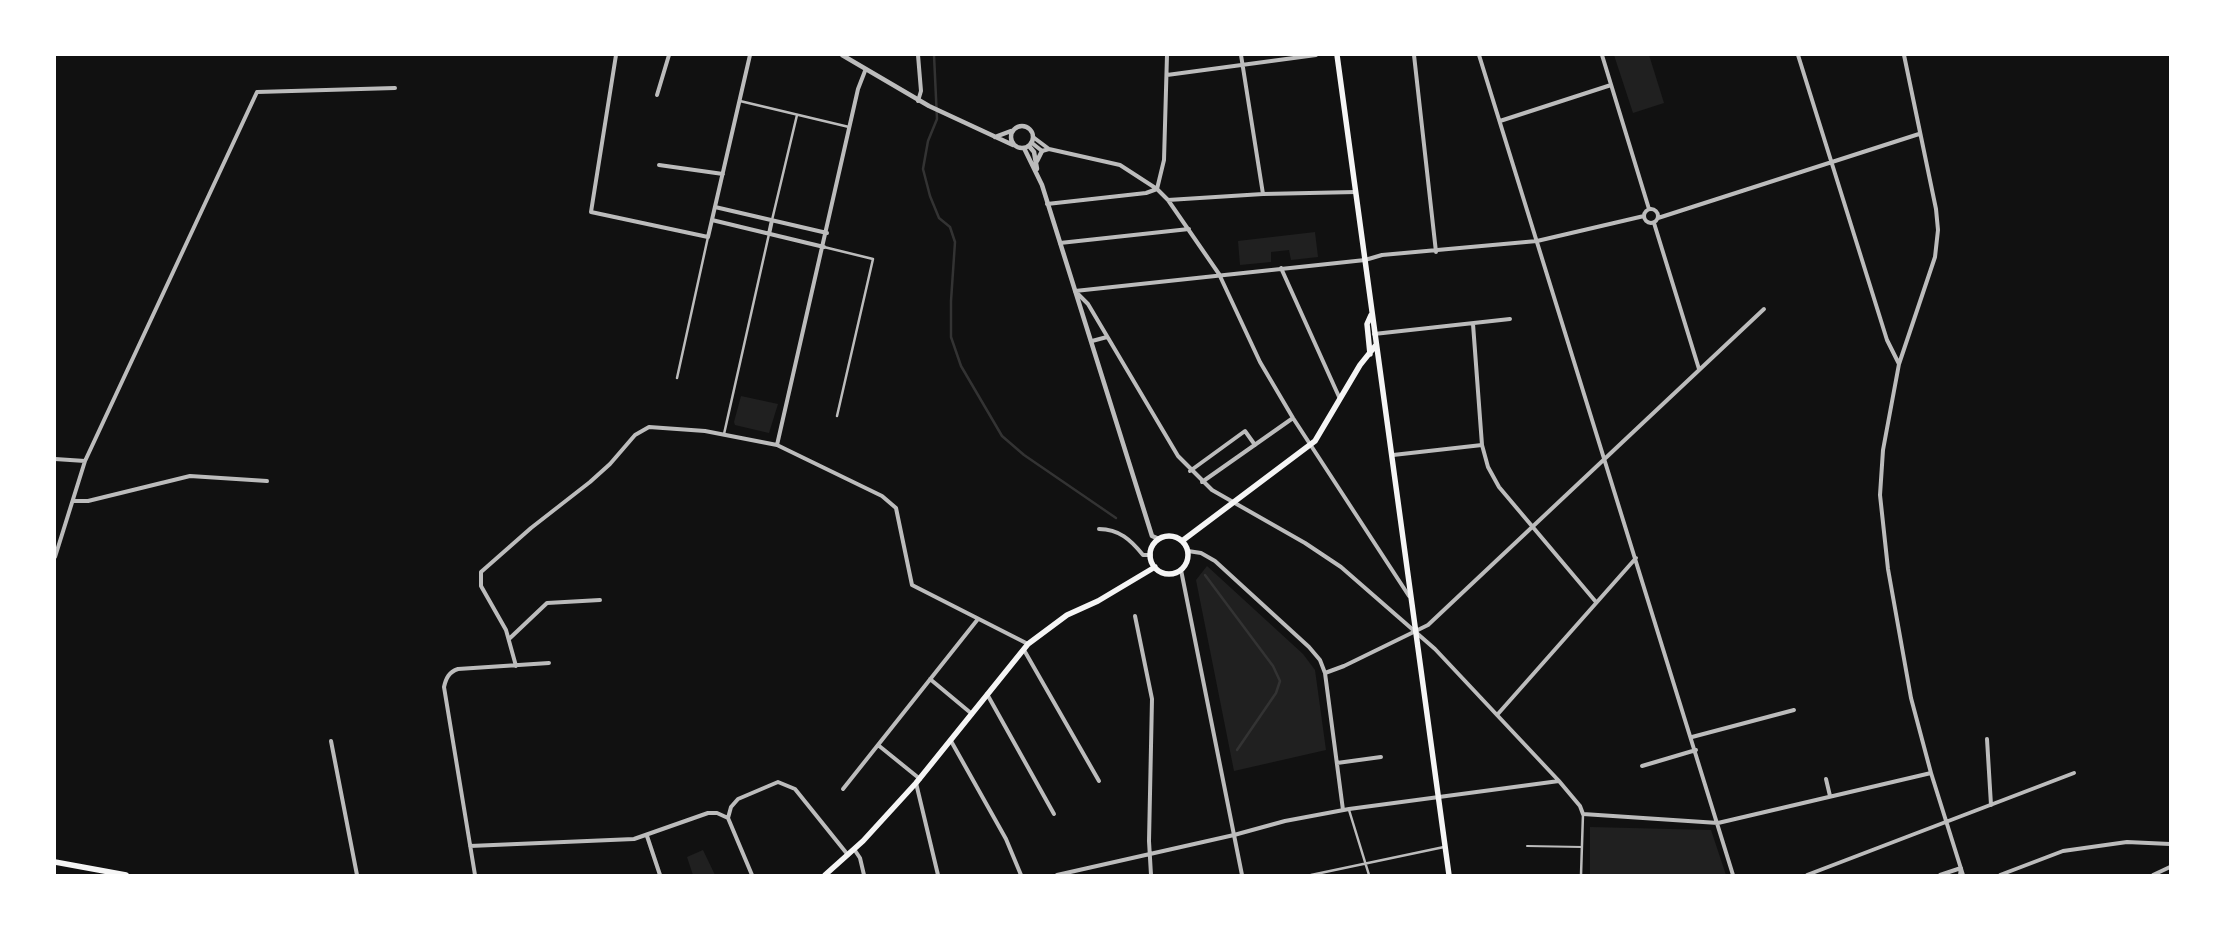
<!DOCTYPE html>
<html>
<head>
<meta charset="utf-8">
<style>
	body { margin:0 }
	#map { position:relative; width:2225px; height:930px; overflow:hidden; background:#111; font-family:"Work Sans",sans-serif }
	canvas { display:block }
	.frame { position:absolute; inset:0; border:56px solid #fff; pointer-events:none }
</style>
</head>
<body>
<div id="map">
<canvas width="2225" height="930"></canvas>
<div class="frame"></div>
</div>
<script>
const ctx = document.querySelector('canvas').getContext('2d');
ctx.lineJoin = 'round';
function fillPath(path, color) {
  ctx.fillStyle = color;
  ctx.fill(path, 'evenodd');
}
function strokePath(path, color, width, dash) {
  ctx.strokeStyle = color;
  ctx.lineWidth = width;
  ctx.lineCap = dash ? 'butt' : 'round';
  ctx.setLineDash(dash || []);
  ctx.stroke(path);
}
fillPath(new Path2D(`
	M 1614,55 L 1649,55 L 1664,103 L 1633,113 Z
	M 1315,232 L 1318,257 L 1291,260 L 1289,250 L 1271,252 L 1271,262 L 1240,265 L 1238,241 Z
	M 741,396 L 778,404 L 769,433 L 735,425 L 734,422 Z
	M 1207,566 L 1303,654 L 1315,670 L 1326,750 L 1234,771 L 1196,580 Z
	M 1590,827 L 1711,830 L 1726,875 L 1590,875 Z
	M 703,850 L 715,875 L 693,875 L 687,857 Z`), '#202020');
strokePath(new Path2D(`
	M 934,55 L 937,119 L 928,141 L 923,169 L 930,196 L 939,218 L 950,227 L 955,242 L 951,301 L 951,337 L 961,366 L 1002,436 L 1024,455 L 1116,518
	M 1205,575 L 1273,666 L 1280,681 L 1276,693 L 1237,750`), '#333', 2.5);
strokePath(new Path2D(`
	M 1527,846 L 1582,847`), '#bcbcbc', 2);
strokePath(new Path2D(`
	M 740,101 L 849,127
	M 772,220 L 797,115
	M 824,247 L 873,259 L 837,416
	M 677,378 L 708,237
	M 724,434 L 769,234
	M 1349,810 L 1369,875
	M 1311,875 L 1444,847
	M 1581,875 L 1583,814`), '#bcbcbc', 2.5);
strokePath(new Path2D(`
	M 616,55 L 591,212 L 708,237 L 750,55
	M 1241,55 L 1263,194
	M 1414,55 L 1436,252
	M 1479,55 L 1733,875
	M 1602,55 L 1649,209
	M 1798,55 L 1887,340 L 1899,364
	M 1904,55 L 1936,209 L 1938,230 L 1935,257 L 1899,364 L 1883,450 L 1880,495 L 1888,569 L 1911,698 L 1931,773 L 1963,875
	M 1167,75 L 1316,55
	M 657,95 L 669,55
	M 918,101 L 921,91 L 918,55
	M 1500,121 L 1611,85
	M 1033,137 L 1049,149
	M 1032,143 L 1042,151 L 1049,149 L 1120,165 L 1157,189 L 1168,200 L 1219,274 L 1260,362 L 1293,418 L 1409,596
	M 659,165 L 723,174
	M 1157,189 L 1164,160 L 1167,55
	M 1168,200 L 1263,194 L 1356,192
	M 1047,204 L 1146,193 L 1157,189
	M 715,207 L 827,233
	M1644 216a7 7 0 1 1 14 0a7 7 0 1 1-14 0Z
	M 1658,218 L 1919,134
	M 712,220 L 824,247
	M 1654,223 L 1699,369
	M 769,234 L 772,220
	M 1060,243 L 1189,229
	M 1281,268 L 1340,399
	M 1075,291 L 1088,304 L 1178,456 L 1212,490 L 1305,543 L 1341,567 L 1435,649 L 1559,781 L 1580,806 L 1583,814 L 1718,823 L 1931,773
	M 1075,291 L 1365,260 L 1382,255 L 1537,241 L 1644,216
	M 1473,324 L 1482,445 L 1488,467 L 1499,487 L 1596,602
	M 1374,334 L 1510,319
	M 1092,341 L 1107,337
	M 777,445 L 858,89 L 865,71
	M 1393,455 L 1482,445
	M 55,459 L 85,461 L 257,92 L 395,88
	M 1190,471 L 1245,431 L 1255,445
	M 1202,482 L 1293,418
	M 74,501 L 88,501 L 190,476 L 267,481
	M 1099,529 C 1119,529 1131,540 1143,555 L 1151,555
	M 1188,551 L 1201,553 L 1215,561 L 1309,647 L 1320,660 L 1325,673 L 1343,810
	M 55,557 L 85,461
	M 1181,570 L 1242,875
	M 1135,616 L 1152,699 L 1149,841 L 1151,875
	M 509,639 L 547,603 L 600,600
	M 1024,650 L 1099,781
	M 516,666 L 506,630 L 481,586 L 481,572 L 531,528 L 590,482 L 610,464 L 635,435 L 649,427 L 705,431 L 777,445 L 882,496 L 896,508 L 912,585 L 1028,644
	M 1325,673 L 1344,666 L 1428,625 L 1764,309
	M 930,679 L 972,714
	M 987,694 L 1054,814
	M 1497,715 L 1636,558
	M 1692,737 L 1794,710
	M 1987,739 L 1991,805
	M 331,741 L 357,875
	M 951,741 L 1006,839 L 1021,875
	M 878,745 L 920,779
	M 1337,763 L 1381,757
	M 1642,766 L 1696,750
	M 1826,779 L 1830,796
	M 916,783 L 938,875
	M 843,789 L 978,619
	M 728,818 L 731,807 L 738,799 L 778,782 L 795,789 L 848,855
	M 728,818 L 752,875
	M 647,836 L 660,875
	M 470,846 L 634,839 L 708,813 L 717,813 L 728,818
	M 854,849 L 860,858 L 864,875
	M 475,875 L 444,687 C 446,678 449,672 458,669 L 549,663
	M 1057,875 L 1234,835 L 1285,821 L 1349,809 L 1559,781
	M 1807,875 L 2074,773
	M 1940,875 L 1961,868 L 1960,875
	M 2000,875 L 2063,851 L 2127,842 L 2170,844
	M 2153,875 L 2170,867`), '#bcbcbc', 4);
strokePath(new Path2D(`
	M 842,55 L 929,106 L 1013,145
	M1011 137a11 11 0 1 1 22 0a11 11 0 1 1-22 0Z
	M 995,137 L 1011,131
	M 1029,146 L 1034,152 L 1037,169
	M 1024,148 L 1042,185 L 1152,536 L 1159,539
	M 1037,161 L 1042,151`), '#bcbcbc', 4.5);
strokePath(new Path2D(`
	M 1337,55 L 1449,875
	M 1370,354 L 1367,324 L 1371,315
	M1150 555a19 19 0 1 1 38 0a19 19 0 1 1-38 0Z
	M 1182,541 L 1315,441 L 1360,365 L 1376,345
	M 55,862 L 126,875
	M 825,875 L 863,841 L 916,783 L 1028,644 L 1067,615 L 1098,601 L 1155,567`), '#f5f5f5', 5.5);
</script>
</body>
</html>
